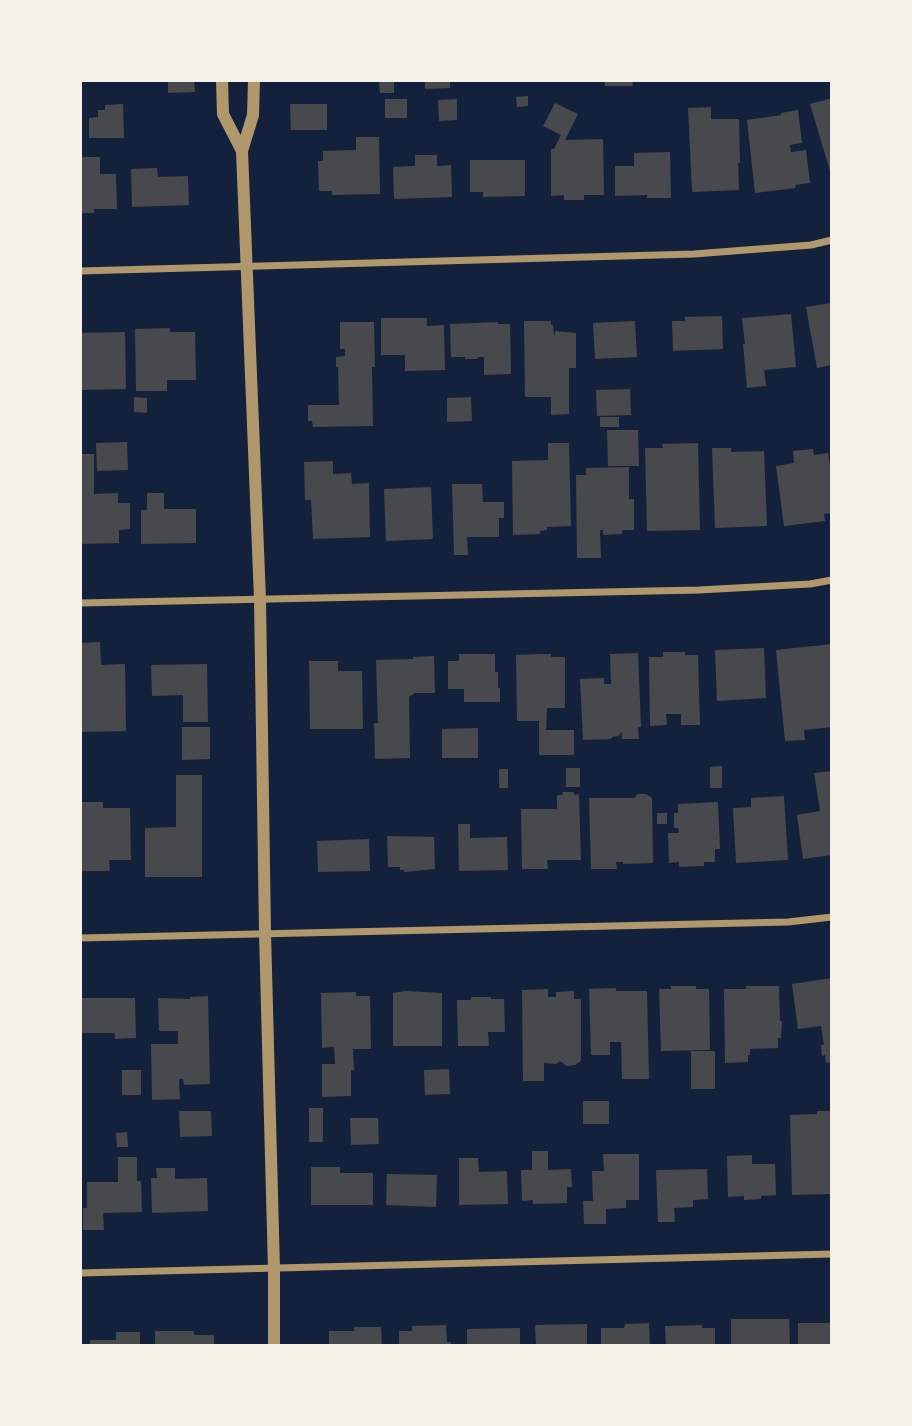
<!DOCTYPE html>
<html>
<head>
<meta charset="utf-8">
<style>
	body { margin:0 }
	#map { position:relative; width:912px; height:1426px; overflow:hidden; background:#14213d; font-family:"Space Grotesk",sans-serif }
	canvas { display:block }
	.frame { position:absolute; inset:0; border:82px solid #f6f1e7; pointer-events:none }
</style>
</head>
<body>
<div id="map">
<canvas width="912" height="1426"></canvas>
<div class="frame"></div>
</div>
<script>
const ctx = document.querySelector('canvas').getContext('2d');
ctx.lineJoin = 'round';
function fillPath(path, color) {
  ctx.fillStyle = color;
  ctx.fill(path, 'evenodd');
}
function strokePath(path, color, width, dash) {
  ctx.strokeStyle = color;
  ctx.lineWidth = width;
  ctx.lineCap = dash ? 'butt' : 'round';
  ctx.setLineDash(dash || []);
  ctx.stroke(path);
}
fillPath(new Path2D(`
	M 168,80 L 194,80 L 195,92 L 168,93 Z
	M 379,80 L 394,80 L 394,93 L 380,93 Z
	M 425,80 L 450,80 L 450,88 L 425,89 Z
	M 605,80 L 632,80 L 633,86 L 605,86 Z
	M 528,96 L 528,106 L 517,107 L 516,97 Z
	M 832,98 L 832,174 L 831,174 L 810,104 Z
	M 385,99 L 407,99 L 407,118 L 385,118 Z
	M 457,99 L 457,120 L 439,121 L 438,100 Z
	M 555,103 L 578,114 L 565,140 L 603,139 L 604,195 L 584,195 L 584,200 L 564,200 L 564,195 L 551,196 L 551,149 L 554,149 L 561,135 L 543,126 Z
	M 123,104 L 124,138 L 89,138 L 89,118 L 98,117 L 98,110 L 105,110 L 105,105 Z
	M 290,104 L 327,104 L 327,130 L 291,130 Z
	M 711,107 L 711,119 L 739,119 L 740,163 L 738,163 L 739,190 L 692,192 L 688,108 Z
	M 798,110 L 802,143 L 790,145 L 791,152 L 806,150 L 810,183 L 795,185 L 796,188 L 755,193 L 747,120 L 781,115 L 781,113 Z
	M 356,137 L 379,137 L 380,194 L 332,195 L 332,191 L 319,191 L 318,161 L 323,161 L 323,151 L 356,150 Z
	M 670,152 L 671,198 L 647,198 L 647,195 L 615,196 L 615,166 L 634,166 L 634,153 Z
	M 415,155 L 437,155 L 437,166 L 451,165 L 452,197 L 394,199 L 393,167 L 415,166 Z
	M 80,157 L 100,157 L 100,174 L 116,174 L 117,209 L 94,209 L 94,213 L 80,213 Z
	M 470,160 L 525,160 L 525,196 L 483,197 L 483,192 L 470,192 Z
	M 157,168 L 158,177 L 188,176 L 189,205 L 132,207 L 131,169 Z
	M 832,303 L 832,365 L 817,368 L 806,307 Z
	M 791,314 L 796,367 L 764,370 L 766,386 L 747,388 L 743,344 L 745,344 L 742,318 Z
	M 722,316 L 723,349 L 673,351 L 672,321 L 685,321 L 685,317 Z
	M 381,318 L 427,318 L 427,326 L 444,325 L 445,370 L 405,371 L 405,355 L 381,355 Z
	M 524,321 L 551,321 L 551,325 L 553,325 L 554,335 L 555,335 L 555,331 L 576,333 L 576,368 L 569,368 L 569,414 L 551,415 L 551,397 L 525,397 Z
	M 635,321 L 637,357 L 595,359 L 593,323 Z
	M 340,322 L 374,322 L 375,367 L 372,367 L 373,426 L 313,427 L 312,421 L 308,421 L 308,405 L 339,405 L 338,367 L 336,367 L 336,357 L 345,356 L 345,349 L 340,349 Z
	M 498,322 L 498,324 L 510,324 L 511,374 L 484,375 L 484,357 L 478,357 L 477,359 L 465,359 L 465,357 L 451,357 L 450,324 Z
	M 170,328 L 170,332 L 195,332 L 196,380 L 167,380 L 167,391 L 136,391 L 135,329 Z
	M 125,332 L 126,389 L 80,390 L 80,333 Z
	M 630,389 L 631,415 L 597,416 L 596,390 Z
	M 134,397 L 147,398 L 147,413 L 134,412 Z
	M 471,397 L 472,421 L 447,422 L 447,398 Z
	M 600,417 L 619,417 L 619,427 L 600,427 Z
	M 607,430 L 638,430 L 639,466 L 608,466 Z
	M 127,442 L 128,470 L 97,471 L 96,443 Z
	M 548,443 L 569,443 L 571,526 L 547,527 L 547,530 L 540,531 L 540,534 L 513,535 L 512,461 L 548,460 Z
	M 698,443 L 700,530 L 647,531 L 645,448 L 663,448 L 662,444 Z
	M 712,448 L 731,448 L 731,452 L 764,451 L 767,526 L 715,528 Z
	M 813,449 L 814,455 L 828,453 L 832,479 L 832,513 L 824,514 L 825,521 L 784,526 L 776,466 L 794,463 L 793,451 Z
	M 80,454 L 94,454 L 94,494 L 118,493 L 118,503 L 130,503 L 130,529 L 119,530 L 119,543 L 80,544 Z
	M 333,461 L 333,474 L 351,473 L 352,484 L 369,483 L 370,537 L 313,539 L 311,500 L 305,500 L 304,462 Z
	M 629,467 L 629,499 L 634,499 L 634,530 L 622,530 L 622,534 L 603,535 L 603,530 L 600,530 L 601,558 L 577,558 L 576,475 L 586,475 L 586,468 Z
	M 452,484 L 482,484 L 483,502 L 504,502 L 504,518 L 499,518 L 499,537 L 467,537 L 468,555 L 454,555 Z
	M 431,487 L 433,539 L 386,541 L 384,489 Z
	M 147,493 L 164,493 L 164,509 L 196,509 L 196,543 L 141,544 L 141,510 L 147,510 Z
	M 100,642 L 101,665 L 125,664 L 126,731 L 80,732 L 80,643 Z
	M 832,644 L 832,727 L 804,730 L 805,740 L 785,741 L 776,650 Z
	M 764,648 L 766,698 L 717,701 L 715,650 Z
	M 663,652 L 685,652 L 685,655 L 698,655 L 700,725 L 681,725 L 681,714 L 666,714 L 667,725 L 650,726 L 649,657 L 663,657 Z
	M 638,653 L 641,727 L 638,727 L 639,739 L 622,739 L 622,732 L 618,736 L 612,737 L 611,739 L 583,740 L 580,679 L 604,678 L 604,684 L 611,684 L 610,654 Z
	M 459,654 L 495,654 L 495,672 L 498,672 L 498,688 L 500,688 L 500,702 L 464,702 L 464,689 L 448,689 L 448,661 L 459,661 Z
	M 541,654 L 551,654 L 551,657 L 565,657 L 565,708 L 547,708 L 546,730 L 574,730 L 574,755 L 539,755 L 539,721 L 517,721 L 516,655 Z
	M 434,656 L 435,693 L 415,693 L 409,697 L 410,758 L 375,759 L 374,723 L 378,723 L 376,660 L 413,659 L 413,657 Z
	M 309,661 L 338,661 L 338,671 L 362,671 L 363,729 L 310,729 Z
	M 207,664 L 208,722 L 183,722 L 183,695 L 152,696 L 151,665 Z
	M 182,727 L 210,727 L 210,759 L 182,760 Z
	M 478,728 L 478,758 L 442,758 L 442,729 Z
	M 722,766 L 722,788 L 710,788 L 710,767 Z
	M 566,768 L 580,768 L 580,787 L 566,787 Z
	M 499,769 L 508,769 L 508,788 L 499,788 Z
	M 832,771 L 832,855 L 803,859 L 797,815 L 820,811 L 814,773 Z
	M 176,775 L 202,775 L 202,877 L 145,877 L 145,828 L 176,827 Z
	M 563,792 L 573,792 L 575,795 L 579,794 L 581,860 L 547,860 L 548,869 L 522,869 L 521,809 L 557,809 L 557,795 L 562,795 Z
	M 638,794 L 646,794 L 652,798 L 653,863 L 623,864 L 623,862 L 616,862 L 617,869 L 591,869 L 589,798 L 634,798 Z
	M 784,796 L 788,860 L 736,863 L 733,808 L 751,807 L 751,798 Z
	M 80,802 L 103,802 L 103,808 L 130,808 L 131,860 L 109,860 L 110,871 L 80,871 Z
	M 718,802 L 720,849 L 715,849 L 715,862 L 704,862 L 704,866 L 679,867 L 679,862 L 669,863 L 668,833 L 679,833 L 678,828 L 674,828 L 674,813 L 678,813 L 678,804 Z
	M 657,813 L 667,813 L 667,824 L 657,824 Z
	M 458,824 L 470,824 L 470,838 L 507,837 L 508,870 L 459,871 Z
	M 387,836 L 434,837 L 435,869 L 404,872 L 404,870 L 400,870 L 400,867 L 388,867 Z
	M 369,839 L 370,871 L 318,872 L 317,841 Z
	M 832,978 L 832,1062 L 826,1063 L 825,1055 L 822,1056 L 821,1045 L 824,1045 L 821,1026 L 798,1029 L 792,984 Z
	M 671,986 L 696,986 L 696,989 L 709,989 L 710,1050 L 661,1051 L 659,989 L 671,989 Z
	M 746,986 L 779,986 L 780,1021 L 782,1021 L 781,1038 L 778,1038 L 778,1048 L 750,1049 L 750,1055 L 748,1055 L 748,1062 L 725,1063 L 724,989 L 746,989 Z
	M 616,988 L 616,991 L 647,991 L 649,1079 L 622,1079 L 621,1042 L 610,1042 L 610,1055 L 591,1055 L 589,989 Z
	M 548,989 L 548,997 L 556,997 L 556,992 L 574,991 L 574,999 L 581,999 L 581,1061 L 575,1065 L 567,1066 L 560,1061 L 556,1064 L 544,1063 L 544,1081 L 523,1081 L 522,990 Z
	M 405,991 L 442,993 L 442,1046 L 393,1046 L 393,993 Z
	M 356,992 L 356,996 L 370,996 L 371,1049 L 353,1049 L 354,1070 L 351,1070 L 351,1096 L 322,1097 L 322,1064 L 335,1064 L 334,1047 L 322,1048 L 321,993 Z
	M 208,996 L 210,1084 L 184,1085 L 183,1079 L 179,1079 L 180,1099 L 152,1100 L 151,1044 L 178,1044 L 178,1031 L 159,1031 L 158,998 L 190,999 L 190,997 Z
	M 471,997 L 491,997 L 491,999 L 504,999 L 505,1032 L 488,1032 L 489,1046 L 458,1046 L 457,1000 L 471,1000 Z
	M 82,998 L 135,998 L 136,1038 L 115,1039 L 115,1033 L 82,1033 Z
	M 691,1051 L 715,1051 L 715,1089 L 691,1089 Z
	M 449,1069 L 450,1094 L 425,1095 L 424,1070 Z
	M 122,1070 L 141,1070 L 141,1095 L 122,1095 Z
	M 583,1101 L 609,1101 L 609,1124 L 583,1124 Z
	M 309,1108 L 323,1108 L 323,1142 L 309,1142 Z
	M 179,1111 L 211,1111 L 212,1136 L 180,1137 Z
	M 817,1111 L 832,1111 L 832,1194 L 792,1195 L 790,1115 L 817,1114 Z
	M 350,1118 L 378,1118 L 379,1144 L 351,1145 Z
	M 127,1132 L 128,1147 L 117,1147 L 116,1133 Z
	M 532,1151 L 548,1151 L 548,1170 L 571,1169 L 572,1187 L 567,1187 L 567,1203 L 533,1204 L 533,1200 L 522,1201 L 521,1170 L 532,1170 Z
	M 603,1154 L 639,1154 L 639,1200 L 626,1200 L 626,1208 L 606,1209 L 606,1224 L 584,1224 L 583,1201 L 593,1201 L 592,1171 L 604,1171 Z
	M 752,1155 L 752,1164 L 775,1164 L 776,1195 L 761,1196 L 761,1199 L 744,1200 L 744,1196 L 728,1197 L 727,1156 Z
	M 118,1157 L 137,1157 L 137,1181 L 141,1181 L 142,1212 L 103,1213 L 104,1230 L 83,1230 L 83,1208 L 87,1208 L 87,1182 L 118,1182 Z
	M 459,1158 L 478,1158 L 479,1172 L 507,1171 L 508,1204 L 459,1205 Z
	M 311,1167 L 340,1167 L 340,1173 L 373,1173 L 373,1205 L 311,1205 Z
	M 156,1168 L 175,1168 L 175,1179 L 207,1178 L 208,1211 L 152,1213 L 151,1178 L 157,1178 Z
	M 707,1169 L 708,1199 L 693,1200 L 693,1207 L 674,1208 L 675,1222 L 658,1222 L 656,1170 Z
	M 387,1174 L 437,1175 L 436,1207 L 386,1205 Z
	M 731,1319 L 789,1319 L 790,1346 L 731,1346 Z
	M 649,1323 L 650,1346 L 601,1346 L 601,1328 L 624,1328 L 625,1324 Z
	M 798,1323 L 832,1323 L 832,1346 L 798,1346 Z
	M 587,1324 L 587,1346 L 536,1346 L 535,1325 Z
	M 446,1325 L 447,1342 L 451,1342 L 451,1346 L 399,1346 L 399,1331 L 412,1331 L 412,1326 Z
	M 702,1325 L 702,1328 L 715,1328 L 715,1346 L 666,1346 L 665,1326 Z
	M 354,1327 L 381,1327 L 382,1346 L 329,1346 L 329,1331 L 354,1331 Z
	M 520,1328 L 520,1346 L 467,1346 L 467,1329 Z
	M 155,1331 L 194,1331 L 194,1335 L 214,1335 L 214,1346 L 155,1346 Z
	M 116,1332 L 140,1332 L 140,1346 L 90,1346 L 90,1340 L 116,1340 Z`), '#48494c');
strokePath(new Path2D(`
	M 80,271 L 694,254 L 811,245 L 832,240
	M 80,603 L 699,590 L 810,584 L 832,580
	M 80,938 L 788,922 L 832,917
	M 80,1273 L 832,1254`), '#b1986c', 7);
strokePath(new Path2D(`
	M 222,80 L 223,114 L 242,151
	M 254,80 L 253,115 L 242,151 L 260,599 L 265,933 L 274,1269 L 274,1346`), '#b1986c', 12);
</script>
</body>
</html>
